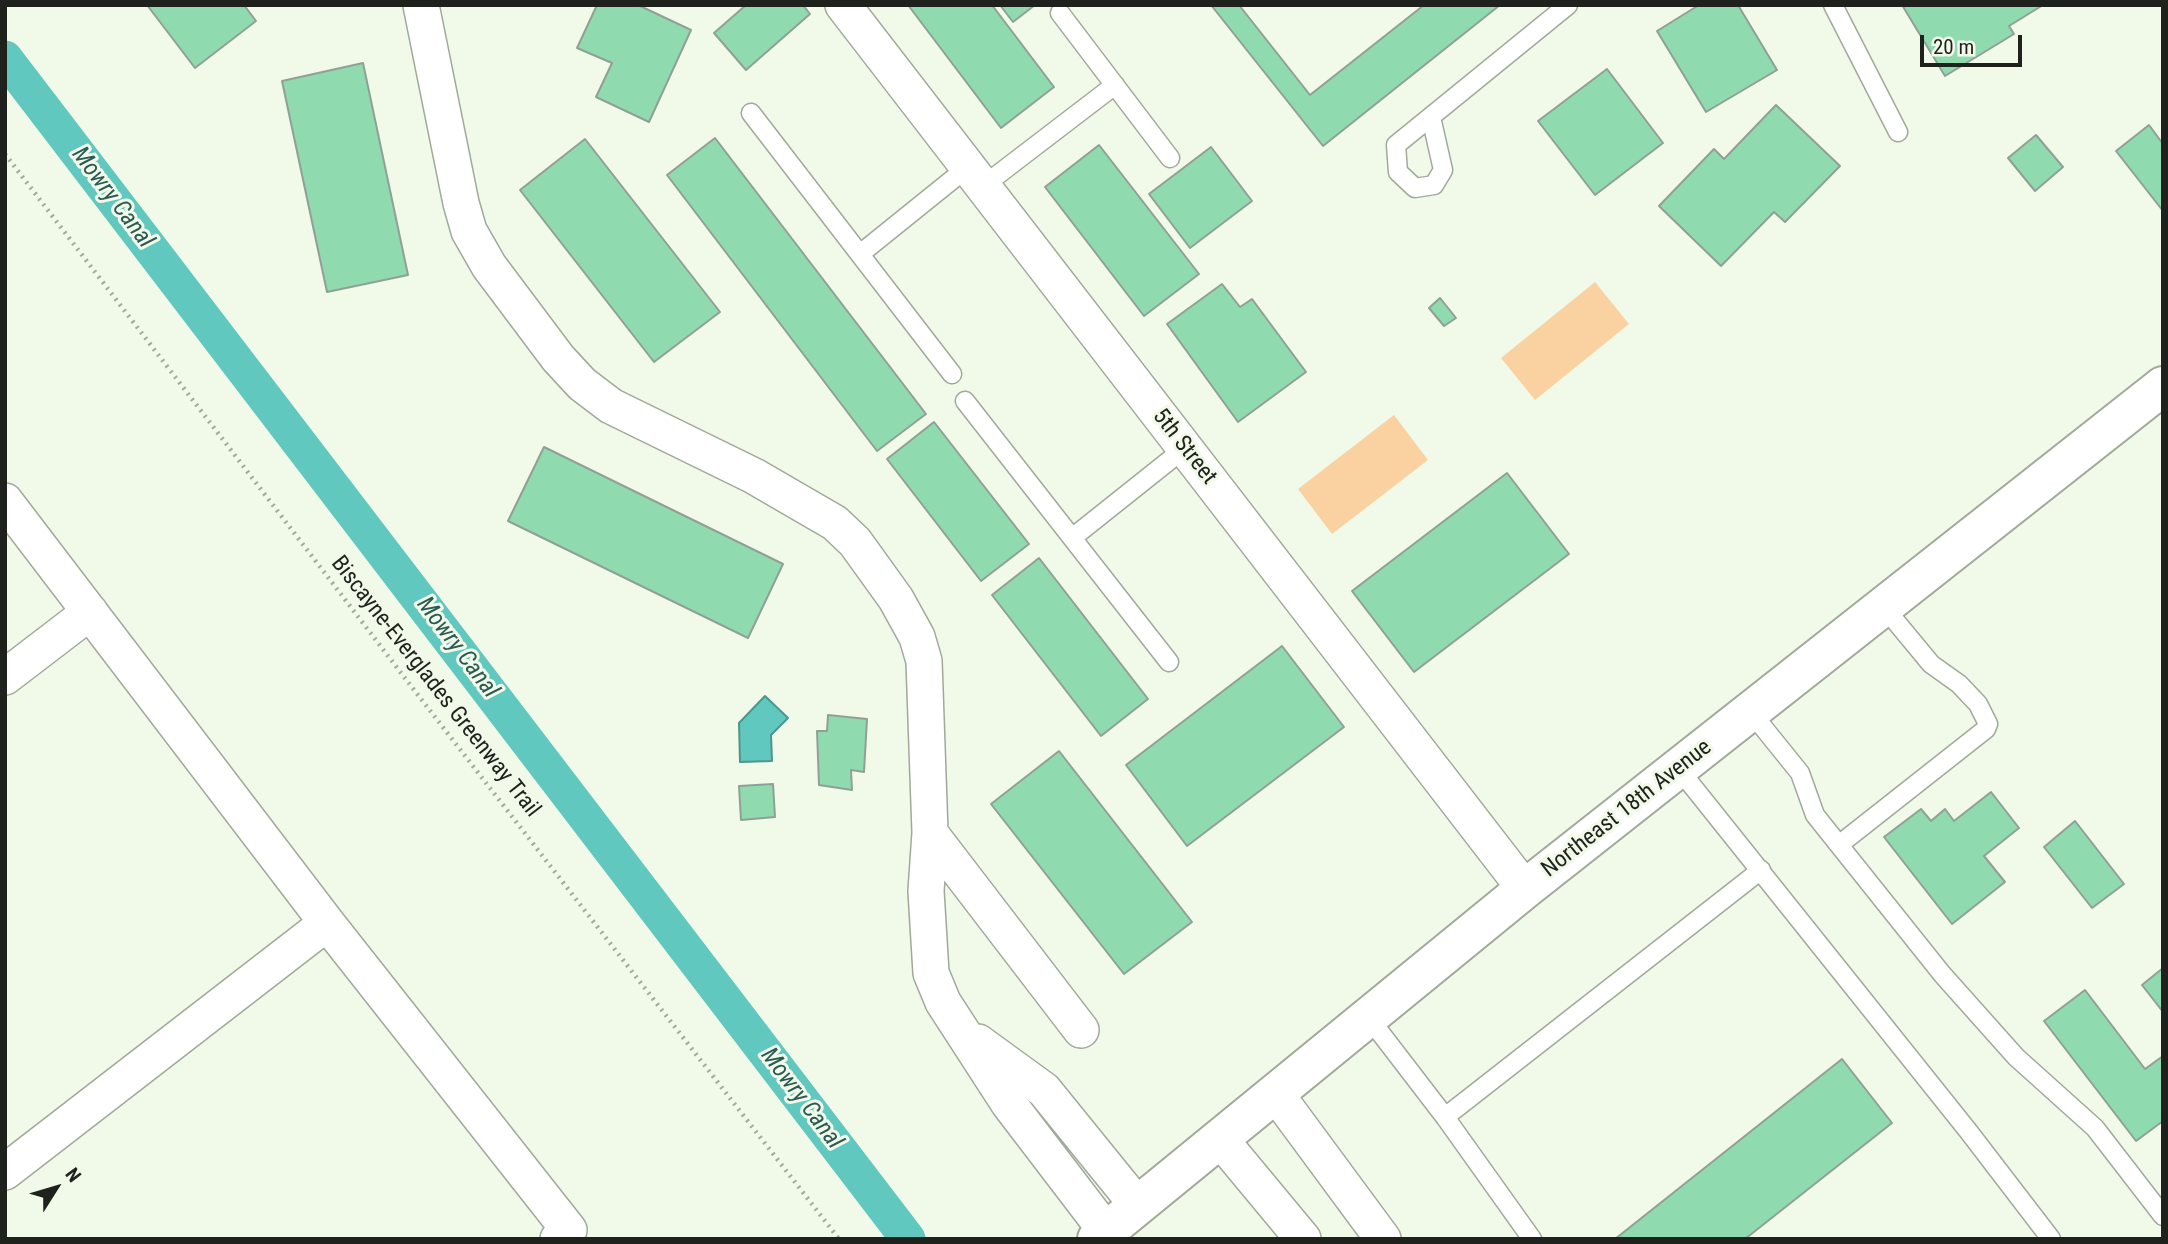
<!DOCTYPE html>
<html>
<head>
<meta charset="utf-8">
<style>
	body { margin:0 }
	#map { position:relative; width:2168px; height:1244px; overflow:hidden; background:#f1f9e9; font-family:"Roboto Condensed",sans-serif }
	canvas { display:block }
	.frame { position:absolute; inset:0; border:7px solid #1f221c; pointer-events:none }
	.north { position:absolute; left:21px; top:1153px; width:70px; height:70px; -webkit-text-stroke:5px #f1f9e9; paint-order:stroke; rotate:53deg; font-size:19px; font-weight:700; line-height:28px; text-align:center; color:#1f221c }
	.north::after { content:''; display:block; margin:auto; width:24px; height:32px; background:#1f221c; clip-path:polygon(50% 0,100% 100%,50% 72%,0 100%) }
	.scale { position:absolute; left:1920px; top:35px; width:102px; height:32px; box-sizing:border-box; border:4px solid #1f221c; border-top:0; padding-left:9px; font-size:21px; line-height:24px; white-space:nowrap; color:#1f221c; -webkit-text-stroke:5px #f1f9e9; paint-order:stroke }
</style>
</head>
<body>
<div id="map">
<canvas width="2168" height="1244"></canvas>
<div class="frame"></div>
<div class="north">N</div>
<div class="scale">20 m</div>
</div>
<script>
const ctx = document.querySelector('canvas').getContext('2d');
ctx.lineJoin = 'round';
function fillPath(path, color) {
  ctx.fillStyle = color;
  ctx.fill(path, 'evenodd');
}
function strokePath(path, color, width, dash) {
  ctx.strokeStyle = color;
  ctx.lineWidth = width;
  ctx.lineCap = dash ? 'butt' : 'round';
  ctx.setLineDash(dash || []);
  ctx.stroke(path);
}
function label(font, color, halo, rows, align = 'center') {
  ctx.font = font + ' "Roboto Condensed",sans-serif';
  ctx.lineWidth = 6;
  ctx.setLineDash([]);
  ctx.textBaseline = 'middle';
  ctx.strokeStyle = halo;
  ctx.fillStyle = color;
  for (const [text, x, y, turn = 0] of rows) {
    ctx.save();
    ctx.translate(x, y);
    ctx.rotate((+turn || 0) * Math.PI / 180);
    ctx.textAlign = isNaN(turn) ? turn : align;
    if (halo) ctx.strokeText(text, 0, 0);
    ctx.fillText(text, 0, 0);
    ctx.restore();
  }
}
fillPath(new Path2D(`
	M 1595,282 L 1629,324 L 1535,400 L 1501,358 Z
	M 1394,415 L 1428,460 L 1332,534 L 1298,489 Z`), '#fad2a1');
const water = new Path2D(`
	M 765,696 L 788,718 L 771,735 L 772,761 L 740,762 L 739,723 Z`);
fillPath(water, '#60c8be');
strokePath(water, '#4c968d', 2);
strokePath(new Path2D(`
	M 5,58 L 908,1239`), '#60c8be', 35);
const building = new Path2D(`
	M 147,5 L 244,5 L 256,21 L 195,68 Z
	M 597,5 L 638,5 L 691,30 L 649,122 L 596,97 L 612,63 L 577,48 Z
	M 746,5 L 803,5 L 810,14 L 746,70 L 714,33 Z
	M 908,5 L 992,5 L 1054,87 L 1001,128 Z
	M 1000,5 L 1035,5 L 1013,22 Z
	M 1211,5 L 1239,5 L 1310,95 L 1424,5 L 1500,5 L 1323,146 Z
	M 1699,5 L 1738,5 L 1777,70 L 1706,112 L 1657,31 Z
	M 1902,5 L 2043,5 L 2009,26 L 2014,34 L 1945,76 Z
	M 363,63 L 408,275 L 327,292 L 282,81 Z
	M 1607,69 L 1663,143 L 1595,195 L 1538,121 Z
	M 1776,105 L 1840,166 L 1785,222 L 1774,212 L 1721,266 L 1659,206 L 1714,149 L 1724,159 Z
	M 2149,125 L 2163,144 L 2163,211 L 2116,151 Z
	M 2036,135 L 2063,167 L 2035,191 L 2008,158 Z
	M 715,138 L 926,414 L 877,451 L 667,175 Z
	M 585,139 L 720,312 L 654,362 L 520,190 Z
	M 1099,145 L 1199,274 L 1144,316 L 1045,187 Z
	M 1211,147 L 1252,201 L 1190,248 L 1149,194 Z
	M 1222,284 L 1240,307 L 1252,299 L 1306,372 L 1238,422 L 1167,324 Z
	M 1440,298 L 1456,318 L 1444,326 L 1429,308 Z
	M 934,422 L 1029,544 L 981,581 L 887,459 Z
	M 544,447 L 783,564 L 748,638 L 508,521 Z
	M 1507,473 L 1569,554 L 1414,672 L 1352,591 Z
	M 1039,558 L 1148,699 L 1101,736 L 992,595 Z
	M 1282,646 L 1344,727 L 1187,846 L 1126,765 Z
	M 828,715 L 867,719 L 864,772 L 851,770 L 852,790 L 819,785 L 817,731 L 827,731 Z
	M 1059,751 L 1192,922 L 1124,974 L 991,804 Z
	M 773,784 L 775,817 L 741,820 L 739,786 Z
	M 1991,792 L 2019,828 L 1984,856 L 2005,882 L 1952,924 L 1884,837 L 1921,809 L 1931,821 L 1945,809 L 1954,821 Z
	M 2075,821 L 2124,884 L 2092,908 L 2044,847 Z
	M 2163,968 L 2163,1012 L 2142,985 Z
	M 2085,990 L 2145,1069 L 2163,1056 L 2163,1121 L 2136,1141 L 2044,1021 Z
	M 1842,1059 L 1892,1123 L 1745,1239 L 1615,1239 Z`);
fillPath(building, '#8fdbaf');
strokePath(building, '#90a096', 2);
const lane = new Path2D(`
	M 1833,5 L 1898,132
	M 1060,13 L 1170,158
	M 751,113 L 952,374
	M 1431,117 L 1443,170 L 1434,185 L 1415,188 L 1398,172 L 1396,145 L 1568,5
	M 983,186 L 1115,85
	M 860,254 L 968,167
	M 965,401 L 1169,662
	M 1072,538 L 1185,448
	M 1750,711 L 1800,773 L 1815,815 L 1942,974 L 2016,1057 L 2095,1128 L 2163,1216
	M 1678,768 L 1969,1132 L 2051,1239
	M 1840,844 L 1986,729 L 1988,724 L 1978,704 L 1959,684 L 1931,664 L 1883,606
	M 1369,1018 L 1445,1117
	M 1532,1239 L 1445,1117 L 1761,870`);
const street = new Path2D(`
	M 421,5 L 461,203 L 469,231 L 489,266 L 558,358 L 582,384 L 611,406 L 754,476 L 835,523 L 855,542 L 896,599 L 917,637 L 924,661 L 930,833 L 926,891 L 931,973 L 943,1002 L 1009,1104 L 1106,1231
	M 843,5 L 1525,889
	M 5,501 L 327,923 L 569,1230 L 558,1239
	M 5,677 L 90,612
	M 930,833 L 1081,1030
	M 978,1042 L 1044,1090 L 1138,1206
	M 1276,1094 L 1383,1239
	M 1220,1139 L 1303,1239
	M 5,1172 L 327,923`);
const secondary = new Path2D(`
	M 1097,1239 L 1525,889 L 2163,386`);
strokePath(lane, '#a1a99a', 21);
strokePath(street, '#a1a99a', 38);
strokePath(secondary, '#a1a99a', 42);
strokePath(new Path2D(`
	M 5,154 L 411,686 L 839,1239`), '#a3a99d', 4.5, [2, 5]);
strokePath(lane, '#fff', 18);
strokePath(street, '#fff', 35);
strokePath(secondary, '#fff', 38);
label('23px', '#1f221c', '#f1f9e9', [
	["5th Street",1184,447,52],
	["Biscayne-Everglades Greenway Trail",435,687,52],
	["Northeast 18th Avenue",1627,809,-38]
]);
label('italic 24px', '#2b5954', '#f1f9e9', [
	["Mowry Canal",112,198,53],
	["Mowry Canal",457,648,53],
	["Mowry Canal",801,1099,53]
]);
</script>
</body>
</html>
